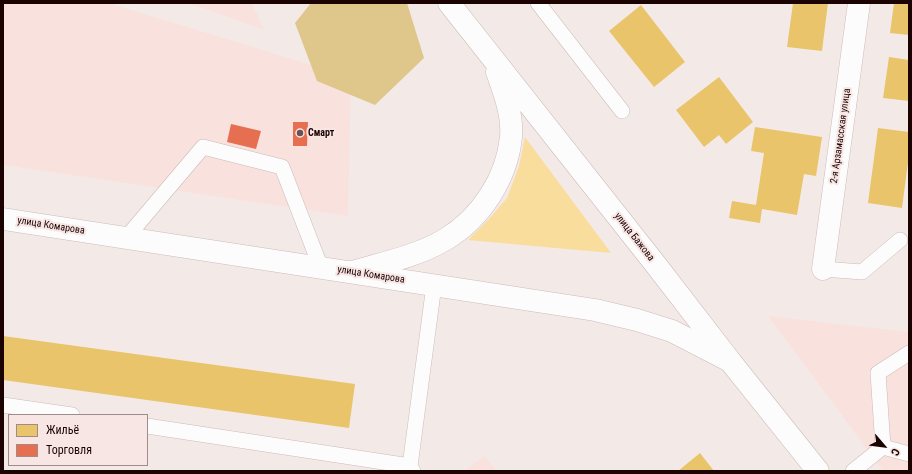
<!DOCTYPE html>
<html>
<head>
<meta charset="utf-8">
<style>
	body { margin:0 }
	#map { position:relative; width:912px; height:474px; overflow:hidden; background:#f3eae8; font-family:"Roboto Condensed",sans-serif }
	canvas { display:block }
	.frame { position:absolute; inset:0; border:4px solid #1b0302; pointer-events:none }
	.legend { position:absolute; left:8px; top:414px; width:140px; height:52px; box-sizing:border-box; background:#f7e6e4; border:1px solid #9f8b8a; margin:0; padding:5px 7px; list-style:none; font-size:12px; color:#1b0302 }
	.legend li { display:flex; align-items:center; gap:8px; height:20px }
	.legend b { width:20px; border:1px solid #9f8b8a }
	.north { position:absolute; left:864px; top:426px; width:40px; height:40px; -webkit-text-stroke:3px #f7e6e4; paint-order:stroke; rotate:118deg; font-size:11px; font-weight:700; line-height:16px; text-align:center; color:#1b0302 }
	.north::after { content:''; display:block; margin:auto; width:14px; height:18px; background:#1b0302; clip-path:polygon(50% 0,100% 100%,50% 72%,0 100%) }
</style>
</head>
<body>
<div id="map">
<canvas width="912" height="474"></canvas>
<div class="frame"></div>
<ul class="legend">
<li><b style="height:11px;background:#e9c46a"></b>Жильё</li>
<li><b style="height:11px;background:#e76f51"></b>Торговля</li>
</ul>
<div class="north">С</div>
</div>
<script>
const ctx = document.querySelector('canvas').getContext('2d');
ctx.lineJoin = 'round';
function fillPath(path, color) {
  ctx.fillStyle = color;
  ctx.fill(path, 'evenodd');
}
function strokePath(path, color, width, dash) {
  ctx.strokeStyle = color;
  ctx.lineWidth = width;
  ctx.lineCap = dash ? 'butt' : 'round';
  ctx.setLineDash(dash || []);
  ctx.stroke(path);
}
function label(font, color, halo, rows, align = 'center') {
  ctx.font = font + ' "Roboto Condensed",sans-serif';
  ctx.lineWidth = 4;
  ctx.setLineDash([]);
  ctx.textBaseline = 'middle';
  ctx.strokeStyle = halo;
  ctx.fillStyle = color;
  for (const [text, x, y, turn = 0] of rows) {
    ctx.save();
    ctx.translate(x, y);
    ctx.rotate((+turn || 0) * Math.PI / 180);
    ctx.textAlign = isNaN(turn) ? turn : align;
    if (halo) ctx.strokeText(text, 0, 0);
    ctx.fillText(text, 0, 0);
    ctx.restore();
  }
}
fillPath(new Path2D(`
	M 3,3 L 109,3 L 351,77 L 348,216 L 3,165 Z
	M 184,3 L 252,3 L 264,30 L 203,8 Z
	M 768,316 L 909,332 L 909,471 L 883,471 Z
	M 485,456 L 497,471 L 464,471 Z`), '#f9e1dd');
fillPath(new Path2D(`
	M 525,137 L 611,253 L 468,240 L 489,219 L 507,198 L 519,166 Z`), '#f8dd9c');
fillPath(new Path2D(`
	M 311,3 L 407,3 L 424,58 L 375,105 L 317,81 L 295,23 Z`), '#dfc68a');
fillPath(new Path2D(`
	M 793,3 L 828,3 L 822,51 L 787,47 Z
	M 894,3 L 909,3 L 909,35 L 890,33 Z
	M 641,5 L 685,62 L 654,87 L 609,31 Z
	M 889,57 L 909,60 L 909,101 L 883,98 Z
	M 719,77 L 753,122 L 726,144 L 719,135 L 704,147 L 676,110 Z
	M 755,127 L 822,137 L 816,176 L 804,174 L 797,215 L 762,209 L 760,223 L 729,218 L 732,201 L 756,205 L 764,153 L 751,151 Z
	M 878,128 L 909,132 L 909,155 L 902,208 L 868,203 Z
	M 3,336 L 355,384 L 349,428 L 3,380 Z
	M 700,453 L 714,471 L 678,471 Z`), '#e9c46a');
fillPath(new Path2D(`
	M 293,122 L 308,122 L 307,146 L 293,146 Z
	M 231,124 L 261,131 L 256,149 L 227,142 Z`), '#e76f51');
const service = new Path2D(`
	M 538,3 L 622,111
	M 126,238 L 203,147 L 282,167 L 321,268
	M 823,269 L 862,272 L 900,240
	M 3,405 L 72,415
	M 147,426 L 410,466
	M 883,447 L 878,373 L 909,353
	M 883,447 L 909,454
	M 413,471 L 410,466 L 434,285
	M 853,471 L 883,447`);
const minor = new Path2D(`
	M 823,269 L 859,3`);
const secondary = new Path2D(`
	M 449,3 L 656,265 L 730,361
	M 352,272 C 383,263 418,256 446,239 C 481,218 507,178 511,137 C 513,115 504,92 497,72`);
const primary = new Path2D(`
	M 3,219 L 595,310 L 637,320 L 672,331 L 730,361 L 818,471`);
strokePath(service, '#ccbab7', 16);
strokePath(minor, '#ccbab7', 23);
strokePath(secondary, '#ccbab7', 23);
strokePath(primary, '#ccbab7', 23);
strokePath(service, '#fdfcfc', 15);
strokePath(minor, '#fdfcfc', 22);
strokePath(secondary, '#fdfcfc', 22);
strokePath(primary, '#fdfcfc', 22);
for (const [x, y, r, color] of [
	[300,133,4,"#675452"]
]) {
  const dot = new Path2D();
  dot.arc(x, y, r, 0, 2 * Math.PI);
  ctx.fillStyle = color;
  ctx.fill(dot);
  strokePath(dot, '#f7e6e4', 1.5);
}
label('bold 10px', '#1b0302', '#f7e6e4', [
	["Смарт",308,133]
], 'left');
label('10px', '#1b0302', '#f7e6e4', [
	["2-я Арзамасская улица",841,136,-82],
	["улица Комарова",51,226,9],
	["улица Бажова",634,237,52],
	["улица Комарова",371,275,9]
]);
</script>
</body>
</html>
